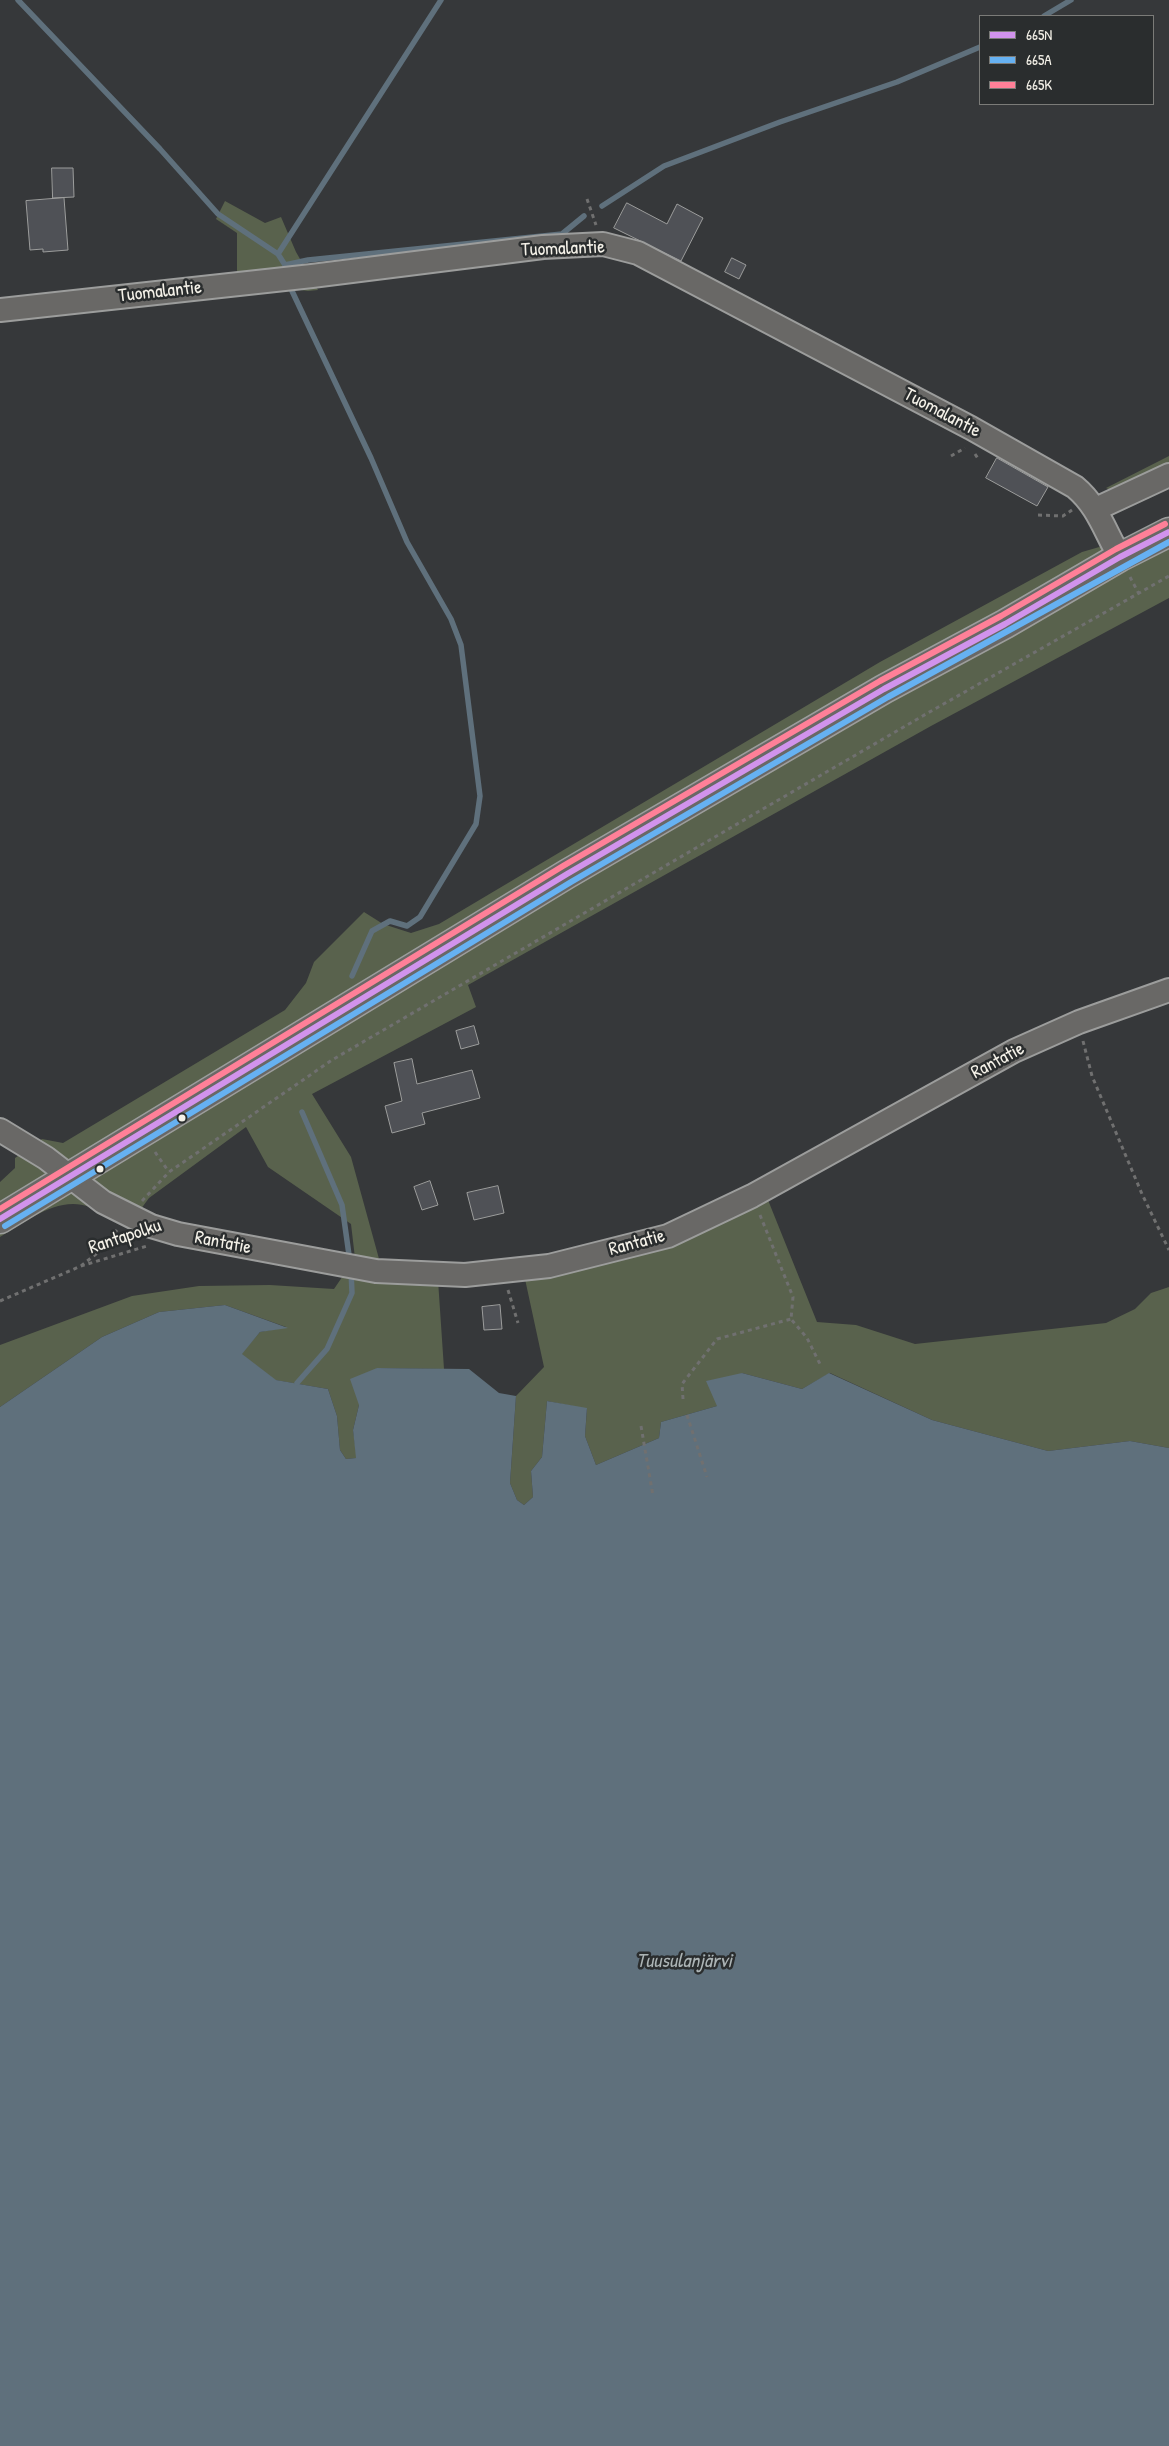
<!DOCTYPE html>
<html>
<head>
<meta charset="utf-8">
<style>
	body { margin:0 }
	#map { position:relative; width:1169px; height:2446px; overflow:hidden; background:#36383a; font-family:"Patrick Hand",sans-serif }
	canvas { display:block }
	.legend { position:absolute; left:979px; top:15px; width:175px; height:90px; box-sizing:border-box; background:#2a2d2e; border:1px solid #7b7b78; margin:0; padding:6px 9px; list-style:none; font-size:15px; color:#f4f1e8 }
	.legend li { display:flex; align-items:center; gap:10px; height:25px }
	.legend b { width:25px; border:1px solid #7b7b78 }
</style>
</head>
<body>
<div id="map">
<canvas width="1169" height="2446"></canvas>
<ul class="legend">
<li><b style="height:6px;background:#d193ec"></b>665N</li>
<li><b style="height:6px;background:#66b1f2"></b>665A</li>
<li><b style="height:6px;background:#ff8098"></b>665K</li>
</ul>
</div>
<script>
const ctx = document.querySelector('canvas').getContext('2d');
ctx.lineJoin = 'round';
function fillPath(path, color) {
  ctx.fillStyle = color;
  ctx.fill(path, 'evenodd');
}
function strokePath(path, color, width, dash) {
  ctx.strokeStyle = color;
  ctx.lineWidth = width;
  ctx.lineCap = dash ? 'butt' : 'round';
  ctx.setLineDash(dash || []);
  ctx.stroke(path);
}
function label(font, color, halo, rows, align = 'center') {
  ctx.font = font + ' "Patrick Hand",sans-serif';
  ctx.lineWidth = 5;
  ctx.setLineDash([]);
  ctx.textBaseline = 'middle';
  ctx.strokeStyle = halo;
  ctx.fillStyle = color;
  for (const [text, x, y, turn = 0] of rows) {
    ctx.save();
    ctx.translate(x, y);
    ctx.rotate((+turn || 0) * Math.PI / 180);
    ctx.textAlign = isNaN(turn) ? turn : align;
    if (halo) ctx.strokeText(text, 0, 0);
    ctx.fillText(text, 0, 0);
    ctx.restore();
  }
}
fillPath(new Path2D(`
	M 225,201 L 265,223 L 281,217 L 296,252 L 318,290 L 308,291 L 280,287 L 237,291 L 237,233 L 216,219 Z
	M 1169,456 L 1169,472 L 1123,495 L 1106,488 Z
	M 1169,517 L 1169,598 L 931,726 L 468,985 L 476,1007 L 312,1094 L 351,1157 L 381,1266 L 437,1265 L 444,1369 L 377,1368 L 359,1405 L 353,1430 L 357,1458 L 346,1459 L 340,1450 L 337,1416 L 328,1389 L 275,1380 L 241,1354 L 260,1332 L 286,1327 L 225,1305 L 159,1312 L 102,1337 L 0,1407 L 0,1345 L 132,1296 L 199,1286 L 270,1285 L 334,1289 L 355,1258 L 351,1224 L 268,1167 L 246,1127 L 149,1198 L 127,1228 C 115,1222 102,1211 90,1207 C 57,1195 26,1222 0,1237 L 0,1182 L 15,1168 L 15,1158 L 42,1139 L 63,1143 L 285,1010 L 306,983 L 314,962 L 364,912 L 383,924 L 411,933 L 439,924 L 880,662 L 1082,552 L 1127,539 Z
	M 768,1200 L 817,1322 L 856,1325 L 915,1344 L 1106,1323 L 1135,1309 L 1151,1293 L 1169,1287 L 1169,1448 L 1130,1441 L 1048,1451 L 932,1420 L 830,1373 L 802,1389 L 742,1373 L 717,1406 L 661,1422 L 659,1438 L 596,1465 L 585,1436 L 587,1409 L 547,1401 L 542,1457 L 531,1471 L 533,1497 L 524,1505 L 517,1500 L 510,1483 L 516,1396 L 544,1367 L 525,1279 L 680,1241 L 744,1213 Z`), '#59624d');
fillPath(new Path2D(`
	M 225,1305 L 288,1328 L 260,1332 L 242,1354 L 276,1380 L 328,1389 L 337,1416 L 340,1450 L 346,1459 L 356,1458 L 353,1430 L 359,1405 L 350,1379 L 377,1368 L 469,1369 L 499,1393 L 516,1396 L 510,1483 L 517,1500 L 524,1505 L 533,1497 L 531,1471 L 542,1457 L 547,1401 L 587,1408 L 585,1436 L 596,1465 L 659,1438 L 661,1422 L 717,1406 L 706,1381 L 742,1373 L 802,1389 L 829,1373 L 932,1420 L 1048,1451 L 1130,1441 L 1169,1448 L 1169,2446 L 0,2446 L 0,1407 L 102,1337 L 159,1312 Z`), '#5f707c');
strokePath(new Path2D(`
	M 18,0 L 160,149 L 218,214 L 278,254 L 285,265 L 308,260 L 562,234 L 584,216
	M 1044,16 L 1071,0
	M 602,206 L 664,166 L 780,122 L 897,82 L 980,47
	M 278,254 L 441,0
	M 292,291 L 371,458 L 407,542 L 451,619 L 461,645 L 480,796 L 476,824 L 420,917 L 407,926 L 390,921 L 372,931 L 352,976
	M 302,1112 L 342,1205 L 350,1262
	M 297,1383 L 327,1349 L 352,1293 L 351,1271`), '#5f707c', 5.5);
const building = new Path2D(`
	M 52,168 L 73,168 L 74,197 L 53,198 Z
	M 64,198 L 68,250 L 43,252 L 43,249 L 30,250 L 26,201 Z
	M 627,203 L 667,224 L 677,204 L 703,218 L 681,261 L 614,228 Z
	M 732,258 L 746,265 L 739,279 L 725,272 Z
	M 997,458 L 1048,487 L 1037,506 L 986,478 Z
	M 474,1026 L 479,1044 L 461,1049 L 456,1031 Z
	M 412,1059 L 417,1084 L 472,1070 L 480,1098 L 422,1113 L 425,1124 L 392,1133 L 385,1106 L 402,1101 L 394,1063 Z
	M 430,1181 L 438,1205 L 422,1210 L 414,1187 Z
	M 498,1186 L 504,1213 L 474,1220 L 467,1193 Z
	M 500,1305 L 502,1329 L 484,1330 L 482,1307 Z`);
fillPath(building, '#4f5156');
strokePath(building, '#9c9d9c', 1);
const minor = new Path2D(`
	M 0,310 L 312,276 L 543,247 L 603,244 L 638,253 L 971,428 L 1075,487 C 1098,506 1105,532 1120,557
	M 1096,509 L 1169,475
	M 0,1130 L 46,1158 L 103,1202 L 151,1226 L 178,1234 L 376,1271 L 465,1275 L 549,1266 L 668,1236 L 752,1196 L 1014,1051 L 1079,1022 L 1169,990`);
const major = new Path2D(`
	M 0,1219 L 567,874 L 884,689 L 1005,624 L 1120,557 L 1169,532`);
strokePath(minor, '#9c9d9c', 26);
strokePath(major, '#9c9d9c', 31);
strokePath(new Path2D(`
	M 587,199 L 596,225
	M 975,454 L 979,460
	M 951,456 L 965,448
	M 1038,515 L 1063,516 L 1072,510
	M 1130,577 L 1139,594
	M 1083,1041 L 1092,1076 L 1142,1194 L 1169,1250
	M 155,1152 L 169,1172
	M 142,1201 L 169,1172 L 332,1060 L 926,714 L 1169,576
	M 760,1215 L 793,1297 L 791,1319 L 807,1338 L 821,1366
	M 81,1266 L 101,1250 L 117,1230
	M 508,1290 L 518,1323
	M 0,1301 L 81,1266 L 147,1246
	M 683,1399 L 682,1384 L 717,1339 L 791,1319
	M 687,1415 L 707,1477
	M 641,1426 L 653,1496`), '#707070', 3, [4, 4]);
strokePath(minor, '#696866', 22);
strokePath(major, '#696866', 28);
strokePath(new Path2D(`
	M 0,1219 L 567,874 L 884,689 L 1005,624 L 1120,557 L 1169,532`), '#d193ec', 6);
strokePath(new Path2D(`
	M 5,1226 L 571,882 L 888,697 L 1169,542`), '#66b1f2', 6);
strokePath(new Path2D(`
	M 0,1209 L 563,866 L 880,681 L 1001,616 L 1116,549 L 1165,524`), '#ff8098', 6);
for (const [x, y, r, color] of [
	[182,1118,4.5,"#f4f1e8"],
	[100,1169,4.5,"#f4f1e8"]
]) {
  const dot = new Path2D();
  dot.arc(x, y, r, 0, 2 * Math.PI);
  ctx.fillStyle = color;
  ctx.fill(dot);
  strokePath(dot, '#2a2d2e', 2);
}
label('19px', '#f4f1e8', '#2a2d2e', [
	["Tuomalantie",563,249,-2],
	["Tuomalantie",160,292,-6],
	["Tuomalantie",942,413,28],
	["Rantatie",998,1061,-28],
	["Rantapolku",125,1237,-18],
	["Rantatie",223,1243,11],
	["Rantatie",637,1243,-15]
]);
label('italic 20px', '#acb4b5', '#2a2d2e', [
	["Tuusulanjärvi",684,1962]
]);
</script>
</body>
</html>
